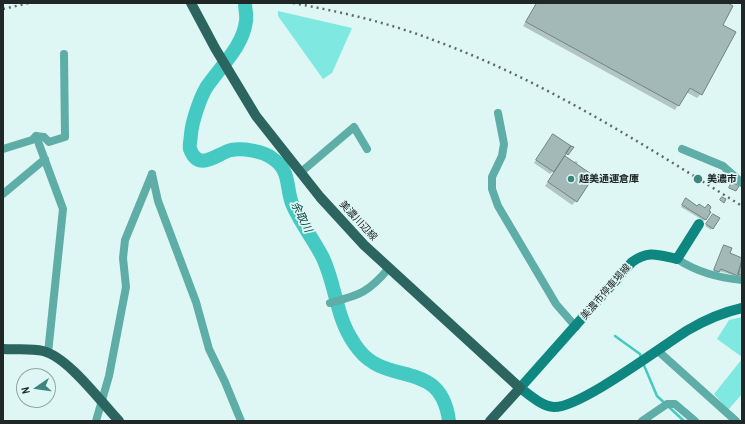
<!DOCTYPE html>
<html>
<head>
<meta charset="utf-8">
<style>
	body { margin:0 }
	#map { position:relative; width:745px; height:424px; overflow:hidden; background:#dff7f4; font-family:"Archivo Narrow",sans-serif }
	canvas { display:block }
	.frame { position:absolute; inset:0; border:4px solid #202827; pointer-events:none }
	.north { position:absolute; left:16px; top:368px; width:40px; height:40px; box-sizing:border-box; background:#dff7f4; border:1px solid #93a4a2; border-radius:50%; rotate:257deg; font-size:11px; font-weight:700; line-height:16px; text-align:center; color:#202827 }
	.north::after { content:''; display:block; margin:auto; width:14px; height:18px; background:#3e8580; clip-path:polygon(50% 0,100% 100%,50% 72%,0 100%) }
</style>
</head>
<body>
<div id="map">
<canvas width="745" height="424"></canvas>
<div class="frame"></div>
<div class="north">N</div>
</div>
<script>
const ctx = document.querySelector('canvas').getContext('2d');
ctx.lineJoin = 'round';
function fillPath(path, color) {
  ctx.fillStyle = color;
  ctx.fill(path, 'evenodd');
}
function strokePath(path, color, width, dash) {
  ctx.strokeStyle = color;
  ctx.lineWidth = width;
  ctx.lineCap = dash ? 'butt' : 'round';
  ctx.setLineDash(dash || []);
  ctx.stroke(path);
}
function label(font, color, halo, rows, align = 'center') {
  ctx.font = font + ' "Archivo Narrow","Noto Sans JP",sans-serif';
  ctx.lineWidth = 3.5;
  ctx.setLineDash([]);
  ctx.textBaseline = 'middle';
  ctx.strokeStyle = halo;
  ctx.fillStyle = color;
  for (const [text, x, y, turn = 0] of rows) {
    ctx.save();
    ctx.translate(x, y);
    ctx.rotate((+turn || 0) * Math.PI / 180);
    ctx.textAlign = isNaN(turn) ? turn : align;
    if (halo) ctx.strokeText(text, 0, 0);
    ctx.fillText(text, 0, 0);
    ctx.restore();
  }
}
fillPath(new Path2D(`
	M 278,11 L 352,28 L 332,73 L 323,79 L 278,16 Z
	M 742,317 L 742,357 L 717,339 L 729,320 Z
	M 742,359 L 742,394 L 728,410 L 714,394 Z`), '#7fe8e0');
fillPath(new Path2D(`
	M 536,3 L 726,3 L 722,25 L 701,94 L 697,98 L 686,92 L 675,110 L 523,26 Z
	M 550,138 L 572,148 L 567,155 L 565,153 L 559,164 L 565,157 L 573,163 L 575,161 L 578,162 L 576,165 L 576,201 L 572,205 L 545,186 L 555,170 L 550,174 L 534,163 Z
	M 686,200 L 710,212 L 704,221 L 681,207 Z
	M 713,215 L 712,228 L 711,230 L 705,226 Z
	M 724,246 L 729,254 L 742,259 L 742,278 L 719,271 L 717,273 L 713,272 Z`), '#0003');
strokePath(new Path2D(`
	M 615,336 L 640,354 L 641,358
	M 643,363 L 657,396 L 684,421`), '#44cac2', 2.5);
strokePath(new Path2D(`
	M 245,3 C 245,9 247,15 246,21 C 243,47 220,67 206,88 C 200,98 192,122 191,134 C 191,138 189,145 190,149 C 199,173 218,153 231,150 C 243,148 263,151 272,158 C 292,171 285,188 293,206 C 301,224 314,240 323,258 C 338,291 335,320 359,350 C 388,387 441,358 449,421`), '#44cac2', 14);
const building = new Path2D(`
	M 537,3 L 728,3 L 733,6 L 723,25 L 736,32 L 702,95 L 690,88 L 679,106 L 526,22 Z
	M 553,134 L 571,146 L 554,172 L 536,160 Z
	M 571,146 L 574,147 L 568,155 L 566,153 Z
	M 565,156 L 594,176 L 577,202 L 548,182 Z
	M 732,182 L 739,186 L 736,191 L 729,188 Z
	M 722,197 L 726,199 L 724,203 L 720,200 Z
	M 686,198 L 697,206 L 699,204 L 705,208 L 708,204 L 711,207 L 709,211 L 711,212 L 706,220 L 682,205 Z
	M 713,214 L 720,218 L 713,229 L 706,224 Z
	M 724,245 L 732,248 L 730,253 L 742,258 L 738,276 L 721,269 L 719,272 L 714,270 Z
	M 742,262 L 742,275 L 738,274 Z`);
fillPath(building, '#a3b9b7');
strokePath(building, '#6f8481', 1);
strokePath(new Path2D(`
	M 498,113 L 504,144 L 502,156 L 492,177 L 492,189 L 498,206 L 556,304 L 576,327
	M 3,149 L 32,140 L 36,136
	M 682,149 L 723,166 L 742,183
	M 300,173 L 354,127 L 367,149
	M 152,174 L 158,201 L 196,302 L 209,349 L 225,382 L 241,421
	M 3,194 L 45,159
	M 677,259 C 697,272 718,278 742,280
	M 330,303 C 360,295 369,292 389,268
	M 657,350 L 736,421
	M 48,353 L 63,209 L 36,136 L 44,137 L 49,142 L 65,137 L 64,54
	M 96,421 L 109,376 L 126,287 L 123,258 L 125,240 L 152,174
	M 642,421 L 667,404 L 675,404 L 695,421`), '#5eada7', 8);
strokePath(new Path2D(`
	M 699,224 L 677,259 C 658,255 649,250 632,262 L 520,388 C 530,395 541,406 554,407 C 580,408 662,346 688,330 C 705,320 724,312 742,308`), '#0e8781', 10);
strokePath(new Path2D(`
	M 191,3 L 215,48 L 256,116 L 320,197 L 364,245 L 520,388 L 490,421
	M 3,349 C 16,350 31,348 43,351 C 68,357 101,402 119,421`), '#2c6460', 10);
strokePath(new Path2D(`
	M 293,3 C 342,12 390,23 436,41 C 545,81 644,145 742,206
	M 3,9 L 29,3`), '#5e6b6a', 2.5, [2, 4]);
for (const [x, y, r, color] of [
	[571,179,4,"#3e8580"],
	[698,179,5,"#3e8580"]
]) {
  const dot = new Path2D();
  dot.arc(x, y, r, 0, 2 * Math.PI);
  ctx.fillStyle = color;
  ctx.fill(dot);
  strokePath(dot, '#dff7f4', 1.5);
}
label('bold 10px', '#202827', '#dff7f4', [
	["越美通運倉庫",579,179],
	["美濃市",707,179]
], 'left');
label('10px', '#202827', '#dff7f4', [
	["美濃川辺線",358,221,47],
	["美濃市停車場線",606,292,-49]
]);
label('italic 11px', '#0c4744', '#dff7f4', [
	["余取川",301,217,63]
]);
</script>
</body>
</html>
